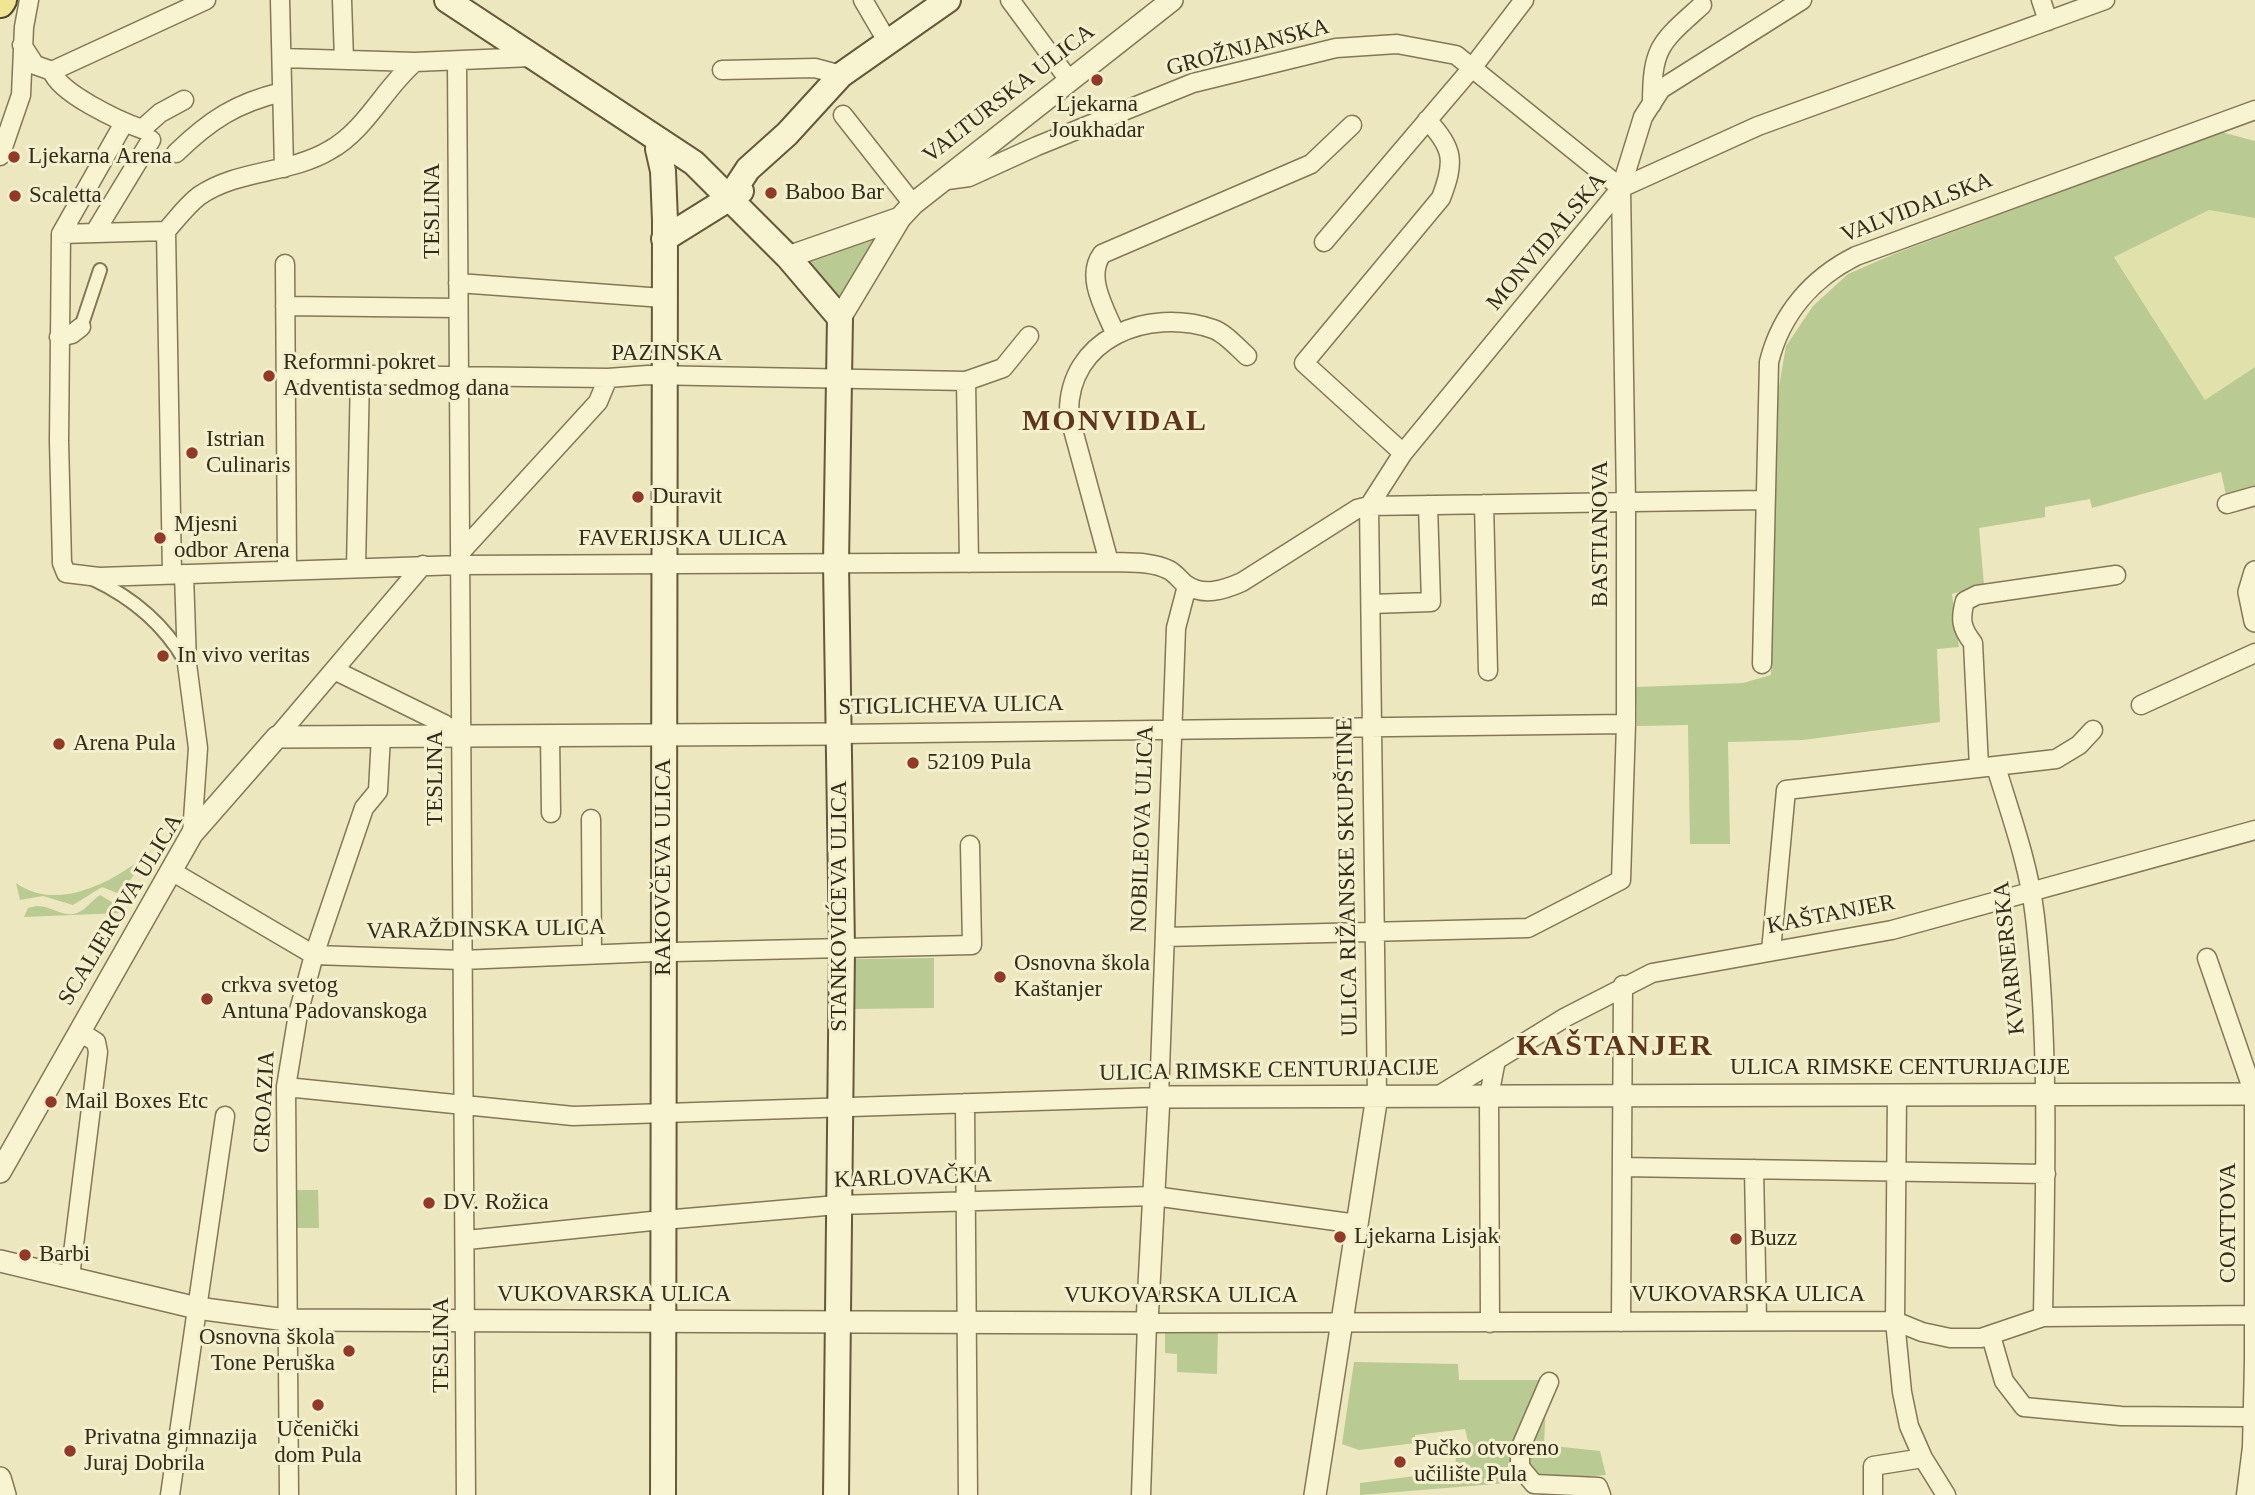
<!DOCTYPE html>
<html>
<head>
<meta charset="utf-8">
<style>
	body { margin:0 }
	canvas { display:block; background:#ece7be }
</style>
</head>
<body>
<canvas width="2255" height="1495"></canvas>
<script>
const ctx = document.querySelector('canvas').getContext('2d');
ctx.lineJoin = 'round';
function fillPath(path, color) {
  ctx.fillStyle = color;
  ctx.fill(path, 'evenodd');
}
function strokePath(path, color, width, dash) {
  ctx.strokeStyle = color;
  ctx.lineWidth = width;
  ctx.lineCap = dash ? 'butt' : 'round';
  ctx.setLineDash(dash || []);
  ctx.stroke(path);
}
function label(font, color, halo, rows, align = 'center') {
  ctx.font = font + ' Georgia,serif';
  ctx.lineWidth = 6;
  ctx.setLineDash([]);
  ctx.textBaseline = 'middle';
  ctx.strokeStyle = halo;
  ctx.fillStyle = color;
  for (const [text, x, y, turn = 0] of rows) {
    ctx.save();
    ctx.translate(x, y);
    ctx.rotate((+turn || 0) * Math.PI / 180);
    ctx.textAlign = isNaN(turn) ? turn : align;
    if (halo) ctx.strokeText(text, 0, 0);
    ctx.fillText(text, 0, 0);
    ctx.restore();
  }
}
fillPath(new Path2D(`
	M 2209,210 L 2255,218 L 2255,367 L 2205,400 L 2114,256 Z`), '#e1e2ab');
fillPath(new Path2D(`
	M 2221,132 L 2255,141 L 2255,218 L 2209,210 L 2114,257 L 2205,400 L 2255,367 L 2255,487 L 2226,495 L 2221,472 L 2092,508 L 2090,499 L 2045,507 L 2045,517 L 1979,528 L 1984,585 L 1952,594 L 1959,647 L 1937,649 L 1940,722 L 1803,740 L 1728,742 L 1730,844 L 1690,844 L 1688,725 L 1637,726 L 1636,687 L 1743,683 L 1771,675 L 1777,398 L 1786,346 L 1813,306 L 1848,274 L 1894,254 Z
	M 874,230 L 883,238 L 834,303 L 796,260 Z
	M 152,850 L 120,894 L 102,887 L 73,905 L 43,896 L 20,900 L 16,883 C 59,914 119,879 152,850 Z
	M 100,895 L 123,909 L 121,913 L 24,917 L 28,908 C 49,901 60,919 77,913 C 86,910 92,900 100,895 Z
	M 934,958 L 934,1008 L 852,1009 L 851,959 Z
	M 294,1190 L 318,1190 L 319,1228 L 294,1228 Z
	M 1165,1326 L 1218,1326 L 1217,1374 L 1177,1372 L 1177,1354 L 1165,1353 Z
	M 1354,1362 L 1458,1364 L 1459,1380 L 1547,1380 L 1544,1445 L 1600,1451 L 1606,1475 L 1360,1495 L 1360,1483 L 1455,1471 L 1456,1455 L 1470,1449 L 1465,1429 L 1415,1435 L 1415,1443 L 1359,1450 L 1342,1444 Z`), '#b9ca92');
const pedestrian = new Path2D(`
	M 81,327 L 100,270
	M 93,579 C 131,597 164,624 185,661`);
const minor = new Path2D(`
	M 280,0 L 284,168
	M 342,0 L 344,60
	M 863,0 L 887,41
	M 1010,0 L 1069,80
	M 2041,0 L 2048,21
	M 22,45 L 35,65 L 52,71 L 206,0
	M 282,58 L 415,62 L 532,57
	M 457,61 L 466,1495
	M 722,70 L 815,68 L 841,75
	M 52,71 C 59,93 119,121 142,129 L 160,113 L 184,100
	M 1652,104 C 1652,46 1661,42 1702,5
	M 843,115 L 913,204
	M 124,123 L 61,234 L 59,441 L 62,563 L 66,573 L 99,577 L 460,565 L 1109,562 C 1129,563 1151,561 1169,570 C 1175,573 1180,580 1185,584 C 1203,597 1224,590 1242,582 L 1357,509 L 1369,506 L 1403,453 L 1621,188 L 1758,126 L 2105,0
	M 176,153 C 210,120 236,103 282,92
	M 0,156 L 21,95 L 24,27 L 29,0
	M 940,181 L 969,177 L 1037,146 L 1193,83 L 1336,48 L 1397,44 L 1456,55 L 1621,188
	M 166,231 L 172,574
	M 166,231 C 176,220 187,205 199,196 C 238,169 290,174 330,150 C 366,130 384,88 415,62
	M 95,232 L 151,140
	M 61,234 L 166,231
	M 1324,242 L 1472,68 L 1524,0
	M 285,264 L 287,569
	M 458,283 L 663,298
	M 285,306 L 458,308
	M 1115,333 C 1105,309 1085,277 1102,254 L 1311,164 L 1352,125
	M 59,337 L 72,334 L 81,327
	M 286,374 L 608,378 L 648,375 L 966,381 L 1003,368 L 1029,336
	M 966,381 L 969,563
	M 1403,453 L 1304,363 L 1441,198 C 1455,162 1454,148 1427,120
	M 1484,504 L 1488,671
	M 2227,504 L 2255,496
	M 460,553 L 598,402 L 608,378
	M 1109,562 L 1069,415 C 1067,338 1148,307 1213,329 C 1225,333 1237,347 1247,356
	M 356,568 L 360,375
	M 184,574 L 187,664 L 198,748 L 192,834
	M 1371,604 L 1431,602 L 1428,505
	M 1762,664 L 1769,362 C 1781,314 1812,278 1856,256 L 2255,110
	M 334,670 L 444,724 L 461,736
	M 2141,705 L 2255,653
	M 840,734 L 1626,724
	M 550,735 L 551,813
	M 277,737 L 423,565
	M 1979,767 L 1973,643 C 1961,628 1960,619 1965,601 L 1977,595 L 2116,575
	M 1996,767 C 2011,816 2029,865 2035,917 C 2050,1049 2045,1184 2043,1317
	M 591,819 L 592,954
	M 173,872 L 314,955 L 462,960 L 655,952
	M 1165,937 L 1528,928 L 1621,880 L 1626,724 L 1626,502 L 1621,188 L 1643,117 L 1661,89 L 1802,0
	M 1771,951 L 1786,790 L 2056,759 L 2079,745 L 2093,730
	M 673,952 L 972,945 L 970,845
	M 2207,958 L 2254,1094 L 2254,1361 L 2252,1447 L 2246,1495
	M 286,1087 L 573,1116 L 1159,1097 L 1176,628 L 1187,586
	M 1897,1094 L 1895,1321 L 1902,1392 L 1909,1426 L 1923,1458 L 1946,1495
	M 1377,1096 L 1369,506 L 1765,500
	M 1438,1096 L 1566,1017 L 1652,973 L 1892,930 L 2255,830
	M 965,1103 L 968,1495
	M 1622,1167 L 2046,1174
	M 1754,1169 L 1757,1321
	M 675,1219 L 837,1205 L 1154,1196 L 1357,1224
	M 467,1240 L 652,1221
	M 70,1277 L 98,1052 L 96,1042 L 80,1032
	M 1621,1322 L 1623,985
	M 1490,1323 L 1489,1096 L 1496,1060
	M 1991,1336 L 2004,1381 L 2024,1407 L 2121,1416 L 2252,1417
	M 1549,1382 L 1520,1449 L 1520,1467 L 1534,1484 L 1598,1487 L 1601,1495
	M 170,1495 L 225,1116
	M 289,1495 L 286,1087 L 298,1014 L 314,955 L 364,808 L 378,791 L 381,736
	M 1141,1495 L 1147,1323 L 1895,1321 L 1922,1332 L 1950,1338 L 1981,1338 L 2043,1317 L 2255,1315
	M 1873,1495 L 1873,1466 L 1923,1458`);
const tertiary = new Path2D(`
	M 788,257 L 900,218
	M 840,318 L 900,218 L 913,204 L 1172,0
	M 2255,572 L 2249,592 L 2255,621
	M 0,1172 L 192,834 L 277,737 L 840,734
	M 0,1261 L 197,1308 L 286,1320 L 1147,1323 L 1159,1097 L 2255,1094
	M 0,1478 L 5,1495
	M 1315,1495 L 1377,1096`);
const secondary = new Path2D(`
	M 447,0 L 694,163 L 788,257 L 840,318 L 836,563 L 842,948 L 836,1495
	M 658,149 L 663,171 L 665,221 L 663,1495
	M 729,198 L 748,169 L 787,134 L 841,75 L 948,0
	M 664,239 L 741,191`);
const primary = new Path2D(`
	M 0,3 L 2,0`);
strokePath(pedestrian, '#847757', 16);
strokePath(minor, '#847757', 21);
strokePath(tertiary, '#847757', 24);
strokePath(secondary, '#66583a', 28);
strokePath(primary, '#51442c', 32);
strokePath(pedestrian, '#f8f3d0', 12);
strokePath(minor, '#f8f3d0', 18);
strokePath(tertiary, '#f8f3d0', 21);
strokePath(secondary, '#f8f3d0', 24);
strokePath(primary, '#f0e495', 28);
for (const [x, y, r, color] of [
	[1097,80,7,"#923a28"],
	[14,157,7,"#923a28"],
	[771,193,7,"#923a28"],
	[15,196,7,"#923a28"],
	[269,376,7,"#923a28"],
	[192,453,7,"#923a28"],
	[638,497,7,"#923a28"],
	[160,538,7,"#923a28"],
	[163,656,7,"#923a28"],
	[59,744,7,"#923a28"],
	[913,763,7,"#923a28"],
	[1000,977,7,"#923a28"],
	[207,999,7,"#923a28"],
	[51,1102,7,"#923a28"],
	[429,1203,7,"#923a28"],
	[1340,1237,7,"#923a28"],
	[1736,1239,7,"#923a28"],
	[25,1255,7,"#923a28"],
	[349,1351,7,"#923a28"],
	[318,1405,7,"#923a28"],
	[70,1451,7,"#923a28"],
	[1400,1462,7,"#923a28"]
]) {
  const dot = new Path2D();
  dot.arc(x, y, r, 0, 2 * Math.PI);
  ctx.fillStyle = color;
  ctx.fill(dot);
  strokePath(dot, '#f4f0cd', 2.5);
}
label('23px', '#342b1b', '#f4f0cd', [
	["GROŽNJANSKA",1248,48,-15],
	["VALTURSKA ULICA",1009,94,-38],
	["VALVIDALSKA",1917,208,-21],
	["TESLINA",433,211,-90],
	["MONVIDALSKA",1547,242,-50],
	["PAZINSKA",667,354],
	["BASTIANOVA",1601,534,-90],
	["FAVERIJSKA ULICA",683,539],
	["STIGLICHEVA ULICA",951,706,-1],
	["TESLINA",436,778,-90],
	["NOBILEOVA ULICA",1143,829,-88],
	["RAKOVČEVA ULICA",664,867,-90],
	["ULICA RIŽANSKE SKUPŠTINE",1348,877,-91],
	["STANKOVIĆEVA ULICA",840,906,-90],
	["SCALIEROVA ULICA",121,910,-59],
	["KAŠTANJER",1831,915,-11],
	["VARAŽDINSKA ULICA",486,930,-1],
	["KVARNERSKA",2010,958,-96],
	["ULICA RIMSKE CENTURIJACIJE",1900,1068],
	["ULICA RIMSKE CENTURIJACIJE",1269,1071,-1],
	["CROAZIA",265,1102,-87],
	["KARLOVAČKA",913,1178,-2],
	["COATTOVA",2229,1223,-90],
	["VUKOVARSKA ULICA",614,1295],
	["VUKOVARSKA ULICA",1748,1295],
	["VUKOVARSKA ULICA",1181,1296],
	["TESLINA",442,1345,-90]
]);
label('23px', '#342b1b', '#f4f0cd', [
	["Ljekarna",1097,105,"center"],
	["Joukhadar",1097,131,"center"],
	["Ljekarna Arena",28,157],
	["Baboo Bar",785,193],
	["Scaletta",29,196],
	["Reformni pokret",283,363],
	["Adventista sedmog dana",283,389],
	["Istrian",206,440],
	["Culinaris",206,466],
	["Duravit",652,497],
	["Mjesni",174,525],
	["odbor Arena",174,551],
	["In vivo veritas",177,656],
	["Arena Pula",73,744],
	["52109 Pula",927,763],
	["Osnovna škola",1014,964],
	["Kaštanjer",1014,990],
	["crkva svetog",221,986],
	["Antuna Padovanskoga",221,1012],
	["Mail Boxes Etc",65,1102],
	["DV. Rožica",443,1203],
	["Ljekarna Lisjak",1354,1237],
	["Buzz",1750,1239],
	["Barbi",39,1255],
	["Osnovna škola",335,1338,"right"],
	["Tone Peruška",335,1364,"right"],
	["Učenički",318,1430,"center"],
	["dom Pula",318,1456,"center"],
	["Privatna gimnazija",84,1438],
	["Juraj Dobrila",84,1464],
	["Pučko otvoreno",1414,1449],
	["učilište Pula",1414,1475]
], 'left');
ctx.letterSpacing = '2px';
label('bold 30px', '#5f361c', '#f4f0cd', [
	["MONVIDAL",1115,422],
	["KAŠTANJER",1615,1047]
]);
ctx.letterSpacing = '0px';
</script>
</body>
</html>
